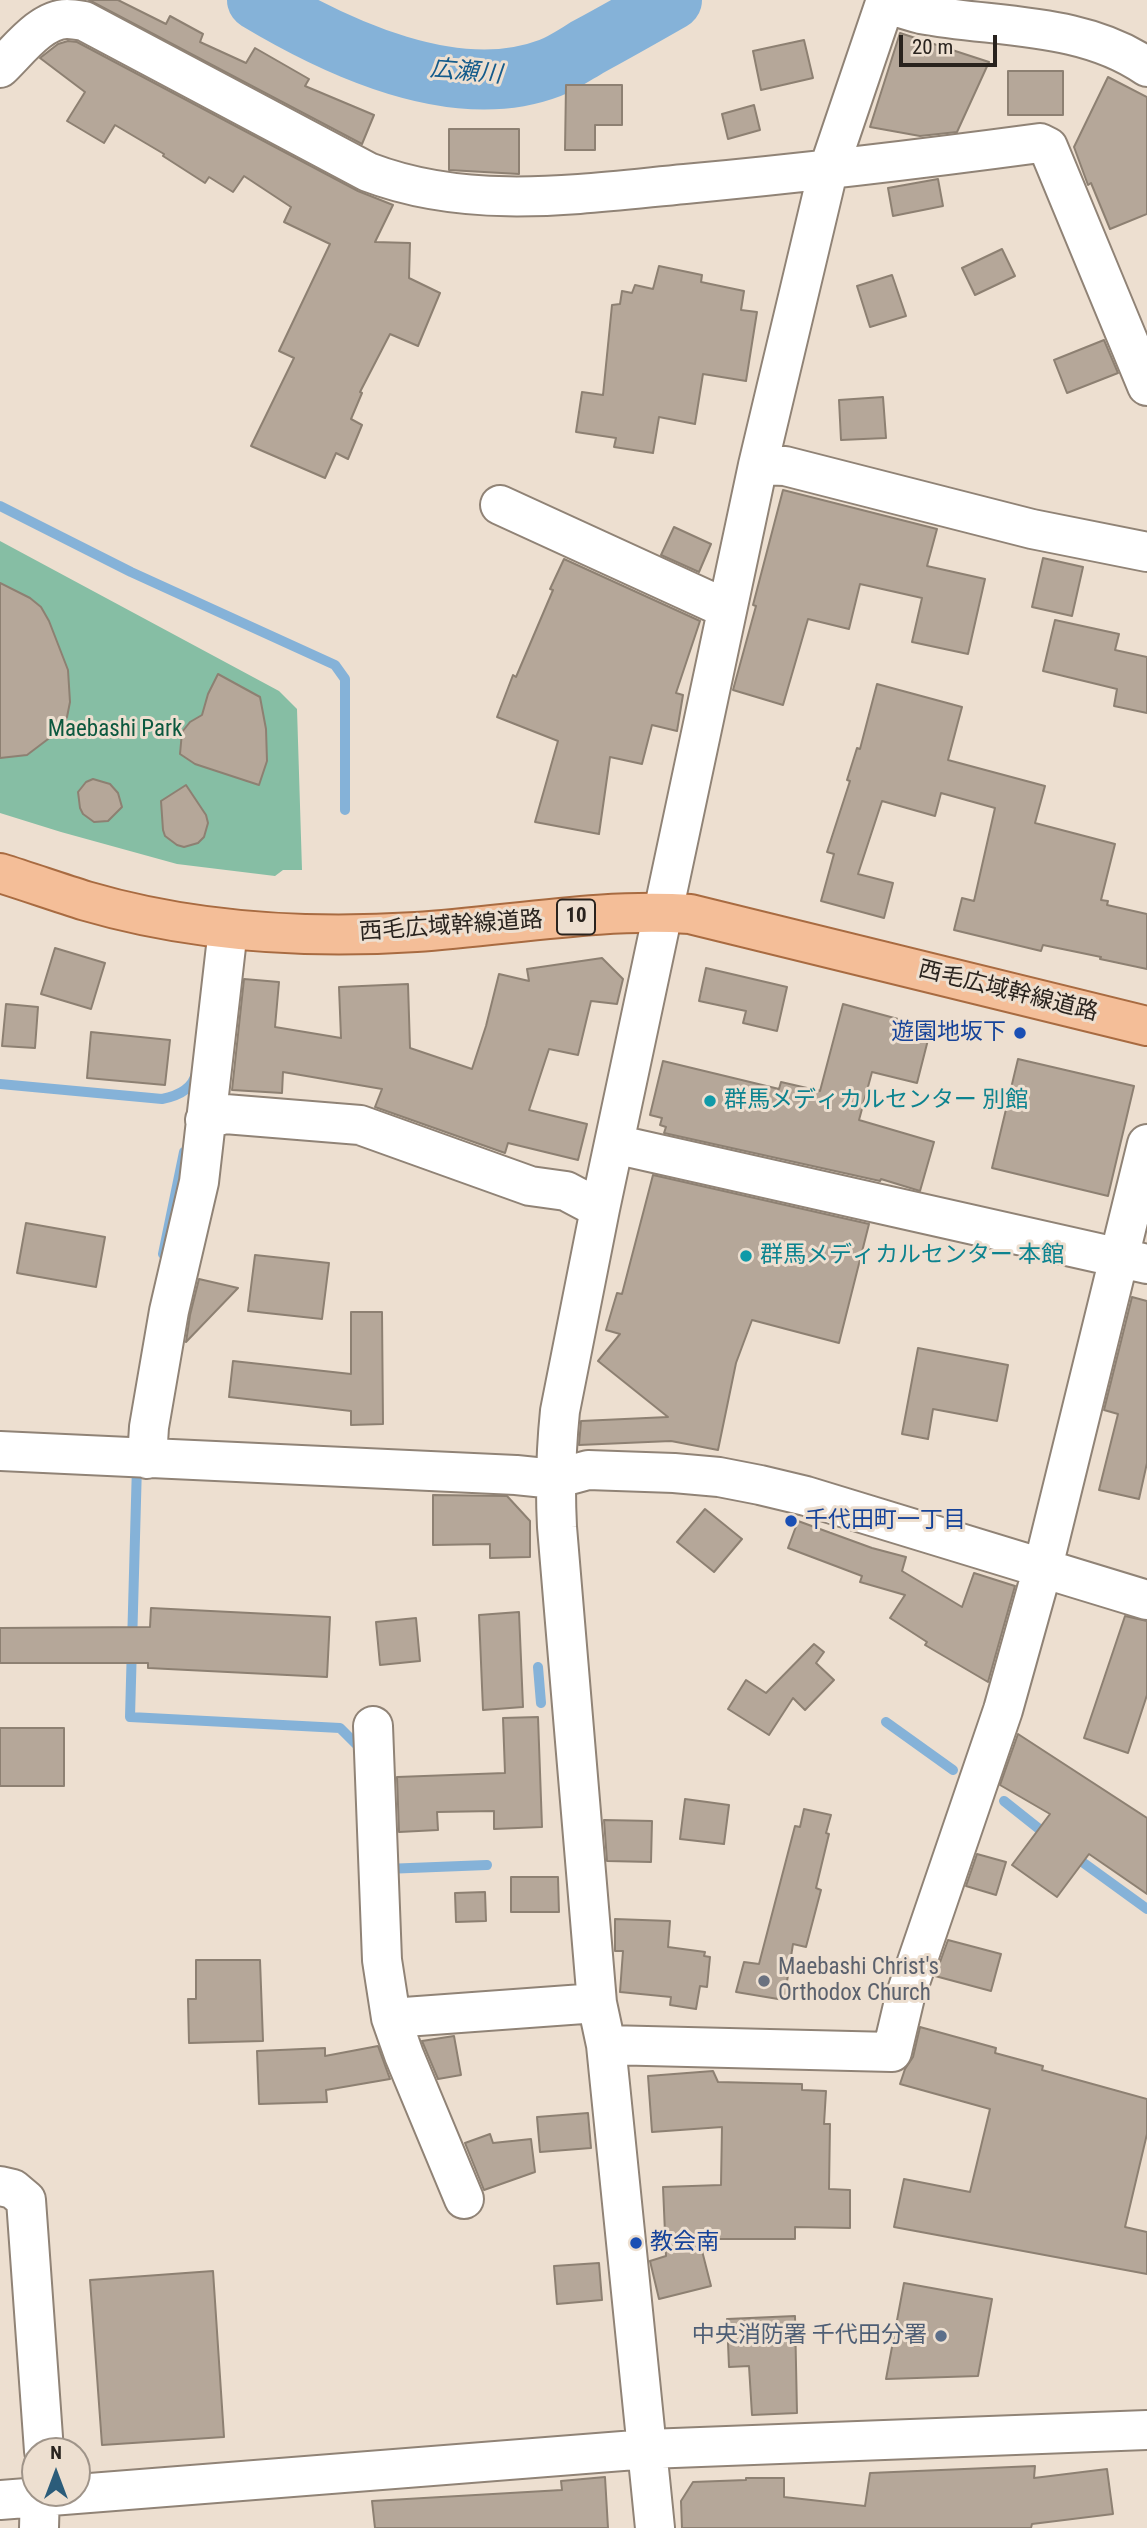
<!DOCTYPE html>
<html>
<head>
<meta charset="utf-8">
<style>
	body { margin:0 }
	#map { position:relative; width:1147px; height:2528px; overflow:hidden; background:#eddfd0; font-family:"Roboto Condensed",sans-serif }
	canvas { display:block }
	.north { position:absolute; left:21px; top:2437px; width:70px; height:70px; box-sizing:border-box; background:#eddfd0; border:2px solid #9f9489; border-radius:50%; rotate:0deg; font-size:19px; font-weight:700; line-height:28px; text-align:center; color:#29231e }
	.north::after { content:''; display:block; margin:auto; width:24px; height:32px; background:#2b5c7a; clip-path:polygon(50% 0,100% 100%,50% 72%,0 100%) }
	.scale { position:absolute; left:899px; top:35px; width:98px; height:32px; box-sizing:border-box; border:4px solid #29231e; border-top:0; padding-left:9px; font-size:21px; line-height:24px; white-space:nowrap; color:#29231e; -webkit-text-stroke:5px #eddfd0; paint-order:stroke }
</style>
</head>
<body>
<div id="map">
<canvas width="1147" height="2528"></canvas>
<div class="north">N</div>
<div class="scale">20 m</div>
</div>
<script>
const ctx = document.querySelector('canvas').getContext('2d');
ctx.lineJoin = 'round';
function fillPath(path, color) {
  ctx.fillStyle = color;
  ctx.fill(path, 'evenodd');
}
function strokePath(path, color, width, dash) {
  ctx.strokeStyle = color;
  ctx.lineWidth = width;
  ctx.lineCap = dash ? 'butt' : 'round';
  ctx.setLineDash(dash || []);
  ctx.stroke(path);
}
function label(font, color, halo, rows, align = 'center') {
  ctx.font = font + ' "Roboto Condensed","Noto Sans JP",sans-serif';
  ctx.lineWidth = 6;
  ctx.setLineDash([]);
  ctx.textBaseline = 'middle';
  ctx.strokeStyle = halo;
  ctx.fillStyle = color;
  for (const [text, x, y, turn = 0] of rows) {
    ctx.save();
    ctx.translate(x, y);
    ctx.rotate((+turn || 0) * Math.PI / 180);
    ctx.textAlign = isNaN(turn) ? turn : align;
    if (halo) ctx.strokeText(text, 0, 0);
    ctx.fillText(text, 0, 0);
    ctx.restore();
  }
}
fillPath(new Path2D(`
	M 0,541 L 279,691 L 297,709 L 302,870 L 283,870 L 275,876 L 177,864 L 61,832 L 0,813 Z`), '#86bea4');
strokePath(new Path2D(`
	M 0,506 L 131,572 L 335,665 L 345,679 L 345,810
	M 0,1084 L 162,1099 C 177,1096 193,1089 196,1073
	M 163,1254 L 184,1152
	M 137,1465 L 130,1717 L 340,1728 L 359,1747 L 359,1750
	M 538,1667 L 541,1703
	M 886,1722 L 953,1770
	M 1004,1801 L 1048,1836
	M 1074,1856 L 1147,1909
	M 385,1869 L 487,1865`), '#85b2d8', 10);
strokePath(new Path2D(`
	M 257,0 C 337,48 456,104 550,68 C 563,63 576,54 588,47 C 616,32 644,16 672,0`), '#85b2d8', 60);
const building = new Path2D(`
	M 89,0 L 118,0 L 166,24 L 170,16 L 203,34 L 200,42 L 246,63 L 255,48 L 309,79 L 305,86 L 374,115 L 362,144 Z
	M 900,33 L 989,62 L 957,132 L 920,136 L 870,127 Z
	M 804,40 L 813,78 L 761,90 L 753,51 Z
	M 68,41 L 77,42 L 358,191 L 393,205 L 375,242 L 410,243 L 409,278 L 440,293 L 418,346 L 390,334 L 360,392 L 362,393 L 351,419 L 362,425 L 348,459 L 336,453 L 325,478 L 251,446 L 294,358 L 279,351 L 330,244 L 284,222 L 291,207 L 244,176 L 233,192 L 209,177 L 205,183 L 163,156 L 164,154 L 115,125 L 104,143 L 67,121 L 85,92 L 40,58 L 58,44 Z
	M 1008,71 L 1063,71 L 1063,115 L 1008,115 Z
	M 1108,77 L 1147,97 L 1147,214 L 1110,229 L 1091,183 L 1088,185 L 1074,147 Z
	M 566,85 L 622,85 L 622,125 L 595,125 L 595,150 L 565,150 Z
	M 754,105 L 760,130 L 728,139 L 722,114 Z
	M 449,129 L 519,129 L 519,174 L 449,170 Z
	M 938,179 L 943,206 L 893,216 L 888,188 Z
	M 1002,249 L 1015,276 L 975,295 L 962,268 Z
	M 659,266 L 702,275 L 701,282 L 744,291 L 741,310 L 757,312 L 746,381 L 703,374 L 695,424 L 659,417 L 653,453 L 614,447 L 616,438 L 576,432 L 582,392 L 603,395 L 612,305 L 620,304 L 622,291 L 632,293 L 635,285 L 653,289 Z
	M 892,275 L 906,316 L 870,327 L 857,286 Z
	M 1104,340 L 1118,373 L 1067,393 L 1054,360 Z
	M 883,397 L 886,438 L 841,440 L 839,400 Z
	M 783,490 L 937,529 L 927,566 L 985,579 L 968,654 L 912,642 L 922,598 L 860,584 L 849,629 L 808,619 L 783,705 L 733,690 L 756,606 L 753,605 Z
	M 674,527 L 711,544 L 699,572 L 661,555 Z
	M 1043,558 L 1083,567 L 1072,616 L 1032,607 Z
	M 564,559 L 700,621 L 676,693 L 683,695 L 677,731 L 652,725 L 642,764 L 610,757 L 599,834 L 535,822 L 558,741 L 497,717 L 513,675 L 516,677 L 553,590 L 550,589 Z
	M 0,583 L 30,598 L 41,607 L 49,621 L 68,670 L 70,702 L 67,717 L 60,730 L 27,755 L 0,758 Z
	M 1055,620 L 1119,634 L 1115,650 L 1147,657 L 1147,713 L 1114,706 L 1117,689 L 1043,671 Z
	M 218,674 L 260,697 L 266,729 L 267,761 L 259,785 L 195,764 L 180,754 L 182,732 L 190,722 L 202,715 L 208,694 Z
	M 877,684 L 962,707 L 948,760 L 1045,786 L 1035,823 L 1115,844 L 1101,900 L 1108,901 L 1107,905 L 1147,914 L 1147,969 L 1100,959 L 1101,957 L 1043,945 L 1041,951 L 954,930 L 962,898 L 974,901 L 995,808 L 941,793 L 935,816 L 882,801 L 858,874 L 893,883 L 884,918 L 821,901 L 834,854 L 827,852 L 850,781 L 847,780 L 857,748 L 860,749 Z
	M 93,779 L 110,784 L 118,793 L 122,807 L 108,821 L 94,822 L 83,814 L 80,808 L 78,792 L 86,782 Z
	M 186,785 L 206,815 L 208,823 L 204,837 L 198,843 L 184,847 L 177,845 L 165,836 L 163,830 L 161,801 Z
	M 55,948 L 105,963 L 91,1009 L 41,994 Z
	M 602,958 L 623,979 L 617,1004 L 591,1001 L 578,1055 L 549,1049 L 529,1110 L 587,1124 L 578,1160 L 508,1143 L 505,1153 L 375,1107 L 382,1089 L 283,1072 L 282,1093 L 232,1090 L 244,979 L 279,982 L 275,1027 L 341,1038 L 339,987 L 408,984 L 410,1048 L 472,1069 L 486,1026 L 499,974 L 529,981 L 527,969 Z
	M 706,968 L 787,987 L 777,1031 L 743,1023 L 746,1011 L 699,1001 Z
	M 6,1004 L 38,1007 L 35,1048 L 2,1046 Z
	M 843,1004 L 931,1028 L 917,1083 L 872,1072 L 859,1120 L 934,1142 L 920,1191 L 881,1179 L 880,1181 L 664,1133 L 666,1127 L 660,1125 L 662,1118 L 650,1115 L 663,1061 L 779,1089 L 781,1082 L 820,1091 Z
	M 91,1032 L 170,1040 L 165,1085 L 87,1078 Z
	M 1018,1059 L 1134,1086 L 1108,1196 L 992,1168 Z
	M 653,1175 L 869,1224 L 839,1343 L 752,1320 L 736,1363 L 718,1450 L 671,1441 L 579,1445 L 581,1421 L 668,1417 L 598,1361 L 620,1334 L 606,1330 L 617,1293 L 622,1294 Z
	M 26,1223 L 105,1237 L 96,1287 L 17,1273 Z
	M 255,1255 L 329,1263 L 322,1319 L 248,1311 Z
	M 199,1279 L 238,1288 L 186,1342 L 190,1315 Z
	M 1132,1297 L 1147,1301 L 1147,1463 L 1139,1499 L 1099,1490 L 1118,1414 L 1104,1410 Z
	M 351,1312 L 382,1312 L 383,1424 L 351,1425 L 351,1411 L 229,1397 L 233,1361 L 351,1374 Z
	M 918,1348 L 1008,1365 L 997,1421 L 933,1409 L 928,1439 L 902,1434 Z
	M 433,1495 L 507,1496 L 530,1521 L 530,1557 L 490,1558 L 490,1544 L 433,1545 Z
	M 705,1509 L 742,1539 L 714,1572 L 677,1542 Z
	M 798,1521 L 872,1548 L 906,1557 L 902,1571 L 962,1607 L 974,1573 L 1015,1586 L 988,1682 L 925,1645 L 927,1642 L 890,1618 L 905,1595 L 860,1582 L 862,1576 L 788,1548 Z
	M 151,1608 L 330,1617 L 327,1677 L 148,1668 L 148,1663 L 0,1663 L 0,1628 L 150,1627 Z
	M 519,1612 L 523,1707 L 483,1710 L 479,1615 Z
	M 1125,1616 L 1147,1621 L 1147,1695 L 1128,1753 L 1084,1738 Z
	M 416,1618 L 420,1661 L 380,1665 L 376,1622 Z
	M 814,1644 L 824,1652 L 816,1663 L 834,1680 L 805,1710 L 793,1698 L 769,1735 L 728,1709 L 746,1680 L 766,1693 Z
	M 538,1717 L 542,1827 L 494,1829 L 494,1811 L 437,1812 L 438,1830 L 399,1832 L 397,1777 L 505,1773 L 503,1718 Z
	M 0,1728 L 64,1728 L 64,1786 L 0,1786 Z
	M 1018,1734 L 1147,1818 L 1147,1894 L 1089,1854 L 1057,1897 L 1012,1865 L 1050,1814 L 1000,1785 Z
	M 685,1799 L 729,1805 L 724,1844 L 680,1839 Z
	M 804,1809 L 831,1815 L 826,1833 L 829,1834 L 816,1888 L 821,1890 L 806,1947 L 793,1944 L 784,2000 L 736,1992 L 744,1962 L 759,1964 L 795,1826 L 800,1827 Z
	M 604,1820 L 652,1821 L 651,1862 L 607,1861 Z
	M 977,1854 L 1006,1862 L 996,1895 L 966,1886 Z
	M 511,1877 L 558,1877 L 559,1912 L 511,1912 Z
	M 485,1892 L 486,1921 L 456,1922 L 455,1893 Z
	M 615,1919 L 670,1921 L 668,1947 L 705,1952 L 704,1956 L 710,1957 L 707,1987 L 700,1986 L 696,2009 L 670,2005 L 671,1997 L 620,1992 L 623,1951 L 615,1951 Z
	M 948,1940 L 1001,1954 L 991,1991 L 935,1976 Z
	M 196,1960 L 260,1960 L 263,2041 L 189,2043 L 188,1999 L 196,1999 Z
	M 920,2027 L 996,2048 L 995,2053 L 1043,2066 L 1042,2070 L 1147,2099 L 1147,2134 L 1125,2227 L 1147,2232 L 1147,2274 L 894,2227 L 904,2179 L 970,2192 L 990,2109 L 900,2084 L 905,2069 L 913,2057 Z
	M 454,2036 L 461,2075 L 438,2079 L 422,2041 Z
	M 378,2046 L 390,2079 L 326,2090 L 327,2102 L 259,2104 L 257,2051 L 325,2048 L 325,2056 Z
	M 713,2071 L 718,2082 L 802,2084 L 802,2090 L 826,2091 L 824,2124 L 830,2124 L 829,2189 L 850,2190 L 850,2228 L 795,2227 L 795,2239 L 699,2239 L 711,2286 L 659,2299 L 650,2261 L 666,2256 L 663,2187 L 721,2185 L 722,2127 L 652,2132 L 648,2076 Z
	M 588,2113 L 591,2148 L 540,2152 L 537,2117 Z
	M 490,2134 L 493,2143 L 531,2139 L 535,2172 L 484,2190 L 465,2143 Z
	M 599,2263 L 602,2300 L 557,2304 L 554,2266 Z
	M 213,2271 L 224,2437 L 102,2445 L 90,2280 Z
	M 904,2283 L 992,2299 L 978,2376 L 886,2379 Z
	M 795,2316 L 797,2413 L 752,2415 L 749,2366 L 729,2367 L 727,2319 Z
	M 1035,2466 L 1034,2478 L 1107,2469 L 1113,2514 L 1032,2524 L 1031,2528 L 682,2528 L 681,2501 L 693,2482 L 746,2480 L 746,2478 L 784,2478 L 784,2497 L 865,2506 L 870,2473 Z
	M 605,2477 L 608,2528 L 375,2528 L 372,2501 L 562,2490 L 561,2481 Z`);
fillPath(building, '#b5a799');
strokePath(building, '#8d8072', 2);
const minor = new Path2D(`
	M 885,3 C 897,7 909,11 921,14 C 996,28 1082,22 1147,67
	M 0,68 C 18,51 41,19 67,19 C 72,19 78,20 84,21 L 368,172 C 470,211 579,194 685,184 C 803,173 921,159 1040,143 L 1048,147 L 1147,386
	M 758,465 L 785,466 L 1032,529 L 1147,552
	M 500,505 L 727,609
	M 205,1120 L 225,1114 L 360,1125 L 530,1186 L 566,1191 L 600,1209
	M 614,1144 L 1147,1264
	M 0,1451 L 516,1475 L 555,1479 L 588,1470 L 674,1473 L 719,1477 L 760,1485 L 806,1496 L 1147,1600
	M 147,1459 L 149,1427 L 169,1311 L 199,1182 L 228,929
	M 373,1726 L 382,1960 L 391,2018 L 404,2055 L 464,2199
	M 391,2018 L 597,2003
	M 606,2045 L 892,2052 L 905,1997 L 1003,1710 L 1043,1567 L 1147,1144
	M 0,2186 L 13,2189 L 26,2200 L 44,2451
	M 0,2500 L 648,2449 L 1147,2430
	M 39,2528 L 40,2493
	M 655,2528 L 606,2045 L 597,2003 L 557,1527 C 555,1488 556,1450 560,1411 L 600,1209 L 758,465 L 828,171 L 886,0`);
const major = new Path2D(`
	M 0,873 C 29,882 57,892 86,901 C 192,932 305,939 416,932 C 507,926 599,908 690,914 L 1147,1026`);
strokePath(minor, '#908376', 42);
strokePath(major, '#a86b41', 42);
strokePath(minor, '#fff', 38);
strokePath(major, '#f4be98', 38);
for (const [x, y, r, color] of [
	[1020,1033,7,"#1a4fb4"],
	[710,1101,7,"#0f9aa8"],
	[746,1256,7,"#0f9aa8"],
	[791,1521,7,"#1a4fb4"],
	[764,1981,7,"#6b7280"],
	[636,2243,7,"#1a4fb4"],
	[941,2336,7,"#5c6f8a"]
]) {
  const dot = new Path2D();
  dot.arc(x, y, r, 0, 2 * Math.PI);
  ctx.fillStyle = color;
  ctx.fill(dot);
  strokePath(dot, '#eddfd0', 2.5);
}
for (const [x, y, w] of [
	[576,917,38]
]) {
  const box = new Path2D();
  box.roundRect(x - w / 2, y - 17.5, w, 35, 5);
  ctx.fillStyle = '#eddfd0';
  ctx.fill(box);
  strokePath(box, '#29231e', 2);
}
label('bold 21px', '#29231e', null, [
	["10",576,917]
]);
label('23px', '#0c583e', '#eddfd0', [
	["Maebashi Park",115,730]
]);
label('23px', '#29231e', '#eddfd0', [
	["西毛広域幹線道路",451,927,-4],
	["西毛広域幹線道路",1008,992,14]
]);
label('23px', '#164399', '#eddfd0', [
	["遊園地坂下",1006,1033,"right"],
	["千代田町一丁目",805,1521],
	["教会南",650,2243]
], 'left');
label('23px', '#0d838f', '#eddfd0', [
	["群馬メディカルセンター 別館",724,1101],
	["群馬メディカルセンター 本館",760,1256]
], 'left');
label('23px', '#5b616d', '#eddfd0', [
	["Maebashi Christ's",778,1968],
	["Orthodox Church",778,1994]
], 'left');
label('23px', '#4e5e75', '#eddfd0', [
	["中央消防署 千代田分署",927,2336]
], 'right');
label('italic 24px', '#145b8b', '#eddfd0', [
	["広瀬川",466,73,5]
]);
</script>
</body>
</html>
